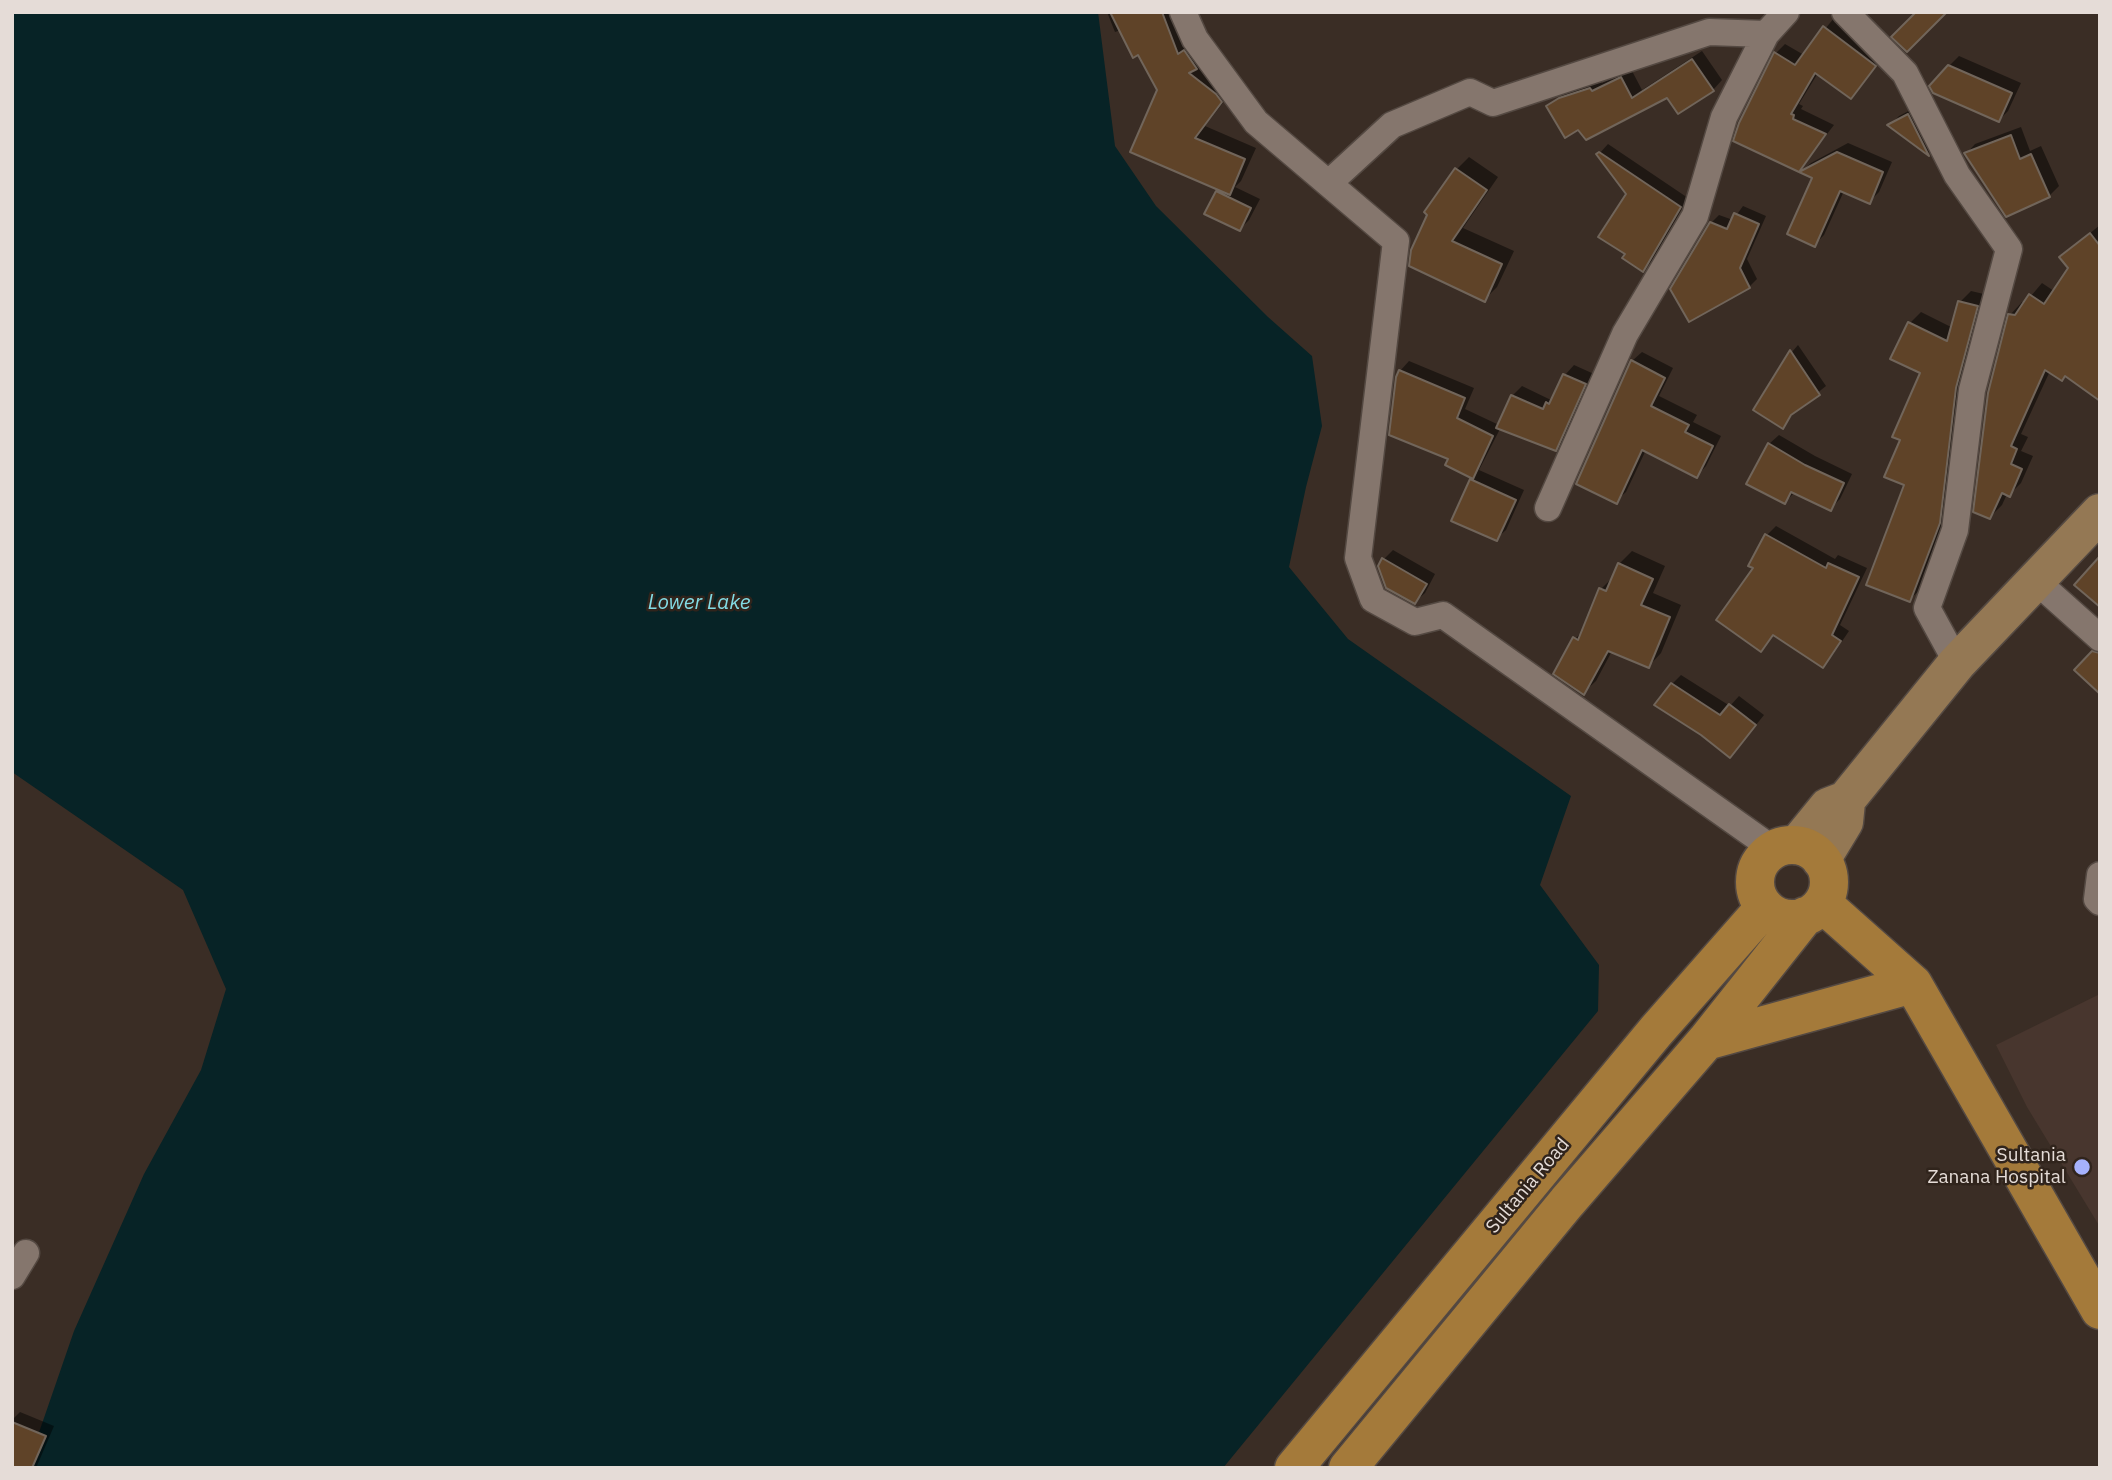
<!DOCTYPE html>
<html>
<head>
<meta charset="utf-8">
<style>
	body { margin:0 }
	#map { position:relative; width:2112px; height:1480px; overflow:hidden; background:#3a2d25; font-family:"IBM Plex Sans",sans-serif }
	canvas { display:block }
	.frame { position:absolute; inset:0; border:14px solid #e5dcd7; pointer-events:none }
</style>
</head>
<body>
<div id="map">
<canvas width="2112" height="1480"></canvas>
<div class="frame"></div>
</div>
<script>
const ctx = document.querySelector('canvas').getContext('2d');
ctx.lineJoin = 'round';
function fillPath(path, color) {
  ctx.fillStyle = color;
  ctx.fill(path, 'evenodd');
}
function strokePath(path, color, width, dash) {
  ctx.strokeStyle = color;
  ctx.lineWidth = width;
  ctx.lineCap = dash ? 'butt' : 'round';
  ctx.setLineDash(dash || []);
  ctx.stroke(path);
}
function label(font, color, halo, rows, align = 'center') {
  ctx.font = font + ' "IBM Plex Sans",sans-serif';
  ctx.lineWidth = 5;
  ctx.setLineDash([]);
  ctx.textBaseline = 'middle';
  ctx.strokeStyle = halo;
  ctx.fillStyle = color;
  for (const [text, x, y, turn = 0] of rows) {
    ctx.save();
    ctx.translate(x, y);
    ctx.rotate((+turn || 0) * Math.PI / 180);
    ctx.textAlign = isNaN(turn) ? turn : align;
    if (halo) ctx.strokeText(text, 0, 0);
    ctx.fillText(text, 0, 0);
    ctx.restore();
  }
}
fillPath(new Path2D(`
	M 2100,994 L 2100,1227 L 2027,1107 L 1996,1045 Z`), '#48362e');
fillPath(new Path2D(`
	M 12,12 L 1098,12 L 1115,146 L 1156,206 L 1268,317 L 1312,356 L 1322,426 L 1306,487 L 1289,567 L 1348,639 L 1571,796 L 1540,885 L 1599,965 L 1598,1011 L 1223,1468 L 24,1468 L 35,1444 L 74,1331 L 144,1174 L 201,1070 L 226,989 L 183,890 L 12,772 Z`), '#072326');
fillPath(new Path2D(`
	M 1107,12 L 1178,12 L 1233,90 L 1205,126 L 1256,148 L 1241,181 L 1235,187 L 1260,199 L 1249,220 L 1240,229 L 1217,192 L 1220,189 L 1139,53 L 1121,30 L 1115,32 Z
	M 1834,18 L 1884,55 L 1851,97 L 1818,73 L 1799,104 L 1803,106 L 1801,109 L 1834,125 L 1799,170 L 1776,53 L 1785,44 L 1804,55 Z
	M 1702,51 L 1722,80 L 1713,90 L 1668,96 L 1579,128 L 1548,106 L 1570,89 L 1600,79 L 1602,83 L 1631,69 L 1642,90 Z
	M 1959,56 L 2021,83 L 2008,111 L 1999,120 L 1949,66 Z
	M 1918,106 L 1938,145 L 1929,153 L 1890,125 L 1899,116 Z
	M 2021,127 L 2030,151 L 2041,146 L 2059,186 L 2049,196 L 1966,154 L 1975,144 Z
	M 1848,143 L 1892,162 L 1879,192 L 1870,201 L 1844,191 L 1824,235 L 1814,245 L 1814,177 L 1802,171 L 1811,163 Z
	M 1608,144 L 1688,198 L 1652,261 L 1643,270 L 1627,253 L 1628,194 L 1599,154 Z
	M 1469,157 L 1498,177 L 1463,228 L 1514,251 L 1497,287 L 1484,300 L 1413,250 L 1457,169 Z
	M 1743,206 L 1766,216 L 1747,259 L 1757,279 L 1749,287 L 1711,223 L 1719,215 L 1733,220 Z
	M 2100,225 L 2100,399 L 2066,374 L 2050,371 L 2021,434 L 2028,437 L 2021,451 L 2033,456 L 2021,483 L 2009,495 L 2007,494 L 2002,505 L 1990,517 L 2010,315 L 2022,302 L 2025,303 L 2042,283 L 2054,291 L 2070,268 L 2061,257 Z
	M 1971,291 L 1988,295 L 1951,510 L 1921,589 L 1909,600 L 1906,484 L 1902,439 L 1922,372 L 1910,323 L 1921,312 L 1953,328 L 1960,302 Z
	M 1798,345 L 1826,386 L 1796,410 L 1783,427 L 1755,410 L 1792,352 Z
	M 1642,352 L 1673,368 L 1659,396 L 1697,415 L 1693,422 L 1721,436 L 1706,466 L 1697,476 L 1646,450 L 1626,492 L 1616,501 L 1632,361 Z
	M 1409,361 L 1474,388 L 1465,409 L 1499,425 L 1512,396 L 1522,386 L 1551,400 L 1565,375 L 1574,365 L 1594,374 L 1565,439 L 1556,449 L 1501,427 L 1479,470 L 1524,490 L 1506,530 L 1496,539 L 1472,480 L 1475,478 L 1447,464 L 1450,458 L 1400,371 Z
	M 1779,435 L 1815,456 L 1852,474 L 1840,499 L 1830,509 L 1795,492 L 1785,502 L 1769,444 Z
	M 1776,526 L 1835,559 L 1838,555 L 1867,568 L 1840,625 L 1849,631 L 1832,656 L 1823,666 L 1775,634 L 1761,649 L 1756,568 L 1767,535 Z
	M 1393,550 L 1435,574 L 1425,593 L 1415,602 L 1384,559 Z
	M 1632,551 L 1665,566 L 1653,593 L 1681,605 L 1661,653 L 1649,666 L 1612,651 L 1596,681 L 1583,693 L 1575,639 L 1585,629 L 1601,589 L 1614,576 L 1619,564 Z
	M 1681,675 L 1730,706 L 1739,696 L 1764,715 L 1739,746 L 1672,684 Z
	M 20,1412 L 54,1426 L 36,1468 L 12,1468 L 12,1420 Z`), '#0007');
const building = new Path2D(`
	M 1110,12 L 1162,12 L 1178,54 L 1184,50 L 1197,69 L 1189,73 L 1216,94 L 1222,102 L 1195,138 L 1245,159 L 1230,195 L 1130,152 L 1157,90 L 1138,55 L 1133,58 Z
	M 1916,12 L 1947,12 L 1907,52 L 1891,37 Z
	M 1823,26 L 1876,66 L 1851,99 L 1815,73 L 1791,114 L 1794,115 L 1793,119 L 1826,134 L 1799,172 L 1733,141 L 1739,123 L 1774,52 L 1795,65 Z
	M 1692,59 L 1714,91 L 1678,114 L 1667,98 L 1586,140 L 1578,130 L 1565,138 L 1546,106 L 1559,98 L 1590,88 L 1592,91 L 1621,77 L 1632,98 Z
	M 1948,65 L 2012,93 L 1999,122 L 1933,93 L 1929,86 Z
	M 1908,114 L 1929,156 L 1887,125 Z
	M 2011,135 L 2020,159 L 2031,154 L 2050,197 L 2006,217 L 1964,153 Z
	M 1599,152 L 1681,207 L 1643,272 L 1622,258 L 1625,254 L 1598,237 L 1626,194 L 1596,154 Z
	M 1837,152 L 1883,172 L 1870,204 L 1840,191 L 1815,247 L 1787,234 L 1812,178 L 1799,172 Z
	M 1455,168 L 1487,190 L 1452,241 L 1502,264 L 1485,302 L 1409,266 L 1411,250 L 1427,215 L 1424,212 Z
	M 1216,191 L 1251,208 L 1240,231 L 1204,214 Z
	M 1734,213 L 1759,224 L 1740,268 L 1750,288 L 1689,322 L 1670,289 L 1710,222 L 1727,229 Z
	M 2090,233 L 2100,246 L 2100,401 L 2065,376 L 2062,381 L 2045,370 L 2011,446 L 2017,449 L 2011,464 L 2022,469 L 2010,497 L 2002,493 L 1990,519 L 1973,512 L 1988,393 L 2008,314 L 2015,315 L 2029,294 L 2044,304 L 2068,268 L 2059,257 Z
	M 1958,301 L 1978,306 L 1956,388 L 1940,523 L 1910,602 L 1866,585 L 1904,485 L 1884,477 L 1900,440 L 1892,437 L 1920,373 L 1890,359 L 1908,322 L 1947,341 Z
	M 1790,350 L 1820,395 L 1791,415 L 1783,429 L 1753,410 Z
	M 1631,360 L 1665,378 L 1651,406 L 1689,425 L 1685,432 L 1713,446 L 1697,478 L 1642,450 L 1617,504 L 1576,484 Z
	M 1399,370 L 1465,398 L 1457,418 L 1493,436 L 1473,479 L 1445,465 L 1448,459 L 1389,435 L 1396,377 Z
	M 1563,374 L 1586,384 L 1556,451 L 1496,428 L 1511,395 L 1543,409 L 1546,402 L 1549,404 Z
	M 1768,443 L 1805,465 L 1844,483 L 1831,511 L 1791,492 L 1785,504 L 1746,484 Z
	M 1470,479 L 1516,500 L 1497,541 L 1451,521 Z
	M 1765,534 L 1826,568 L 1828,563 L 1859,577 L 1832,635 L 1841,641 L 1823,668 L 1773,635 L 1761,652 L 1716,620 L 1753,568 L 1748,566 Z
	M 2100,556 L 2100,607 L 2074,585 Z
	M 1382,558 L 1427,584 L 1415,604 L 1386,588 L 1378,566 Z
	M 1618,563 L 1653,579 L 1641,605 L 1670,617 L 1649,668 L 1608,651 L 1584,695 L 1553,674 L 1573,637 L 1578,640 L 1599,588 L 1606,591 Z
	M 2092,651 L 2100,653 L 2100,694 L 2074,670 Z
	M 1671,683 L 1720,715 L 1729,704 L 1756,725 L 1730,758 L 1701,735 L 1654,705 Z
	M 12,1422 L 46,1436 L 32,1468 L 12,1468 Z`);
fillPath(building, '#5f4328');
strokePath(building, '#71655a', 2);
const street = new Path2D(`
	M 1183,12 L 1195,39 L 1256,122 L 1396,241 L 1358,558 L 1373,599 L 1415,622 L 1443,615 L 1773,849
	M 1845,12 L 1905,73 L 1957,175 L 2009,249 L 1972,390 L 1955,530 L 1927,608 L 1957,663
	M 1330,182 L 1392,125 L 1470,92 L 1493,103 L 1709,32 L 1766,34 L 1786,12
	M 1548,508 L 1625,334 L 1695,216 L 1724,117 L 1766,34
	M 2035,580 L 2100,638
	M 2100,875 L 2097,899 L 2100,902
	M 12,1276 L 26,1253`);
const secondary = new Path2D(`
	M 1797,845 L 1828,807 L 1846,800 L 1957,663 L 2100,513
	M 1821,860 L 1844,822 L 1846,802`);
const primary = new Path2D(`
	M1755 882a37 37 0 1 1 74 0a37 37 0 1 1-74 0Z
	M 1823,904 L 1913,984 L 2100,1310
	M 1706,1041 L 1913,984
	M 1294,1468 L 1656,1031 L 1765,907
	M 1348,1468 L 1567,1202 L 1706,1041 L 1805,916`);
strokePath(street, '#544942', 29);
strokePath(secondary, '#544942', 41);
strokePath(primary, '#544942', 41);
strokePath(street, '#85766d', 26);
strokePath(secondary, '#947854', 38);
strokePath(primary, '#a47a3a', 38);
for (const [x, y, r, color] of [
	[2082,1167,9,"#a6b1fc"]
]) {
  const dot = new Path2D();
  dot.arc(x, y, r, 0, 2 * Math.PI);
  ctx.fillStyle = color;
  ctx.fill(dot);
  strokePath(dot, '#30241c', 2.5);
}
label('19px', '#e5dcd7', '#30241c', [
	["Sultania",2066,1156],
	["Zanana Hospital",2066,1178]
], 'right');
label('19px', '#e5dcd7', '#30241c', [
	["Sultania Road",1528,1186,-50]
]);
label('italic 21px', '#83dbe4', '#30241c', [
	["Lower Lake",699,603]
]);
</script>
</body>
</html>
